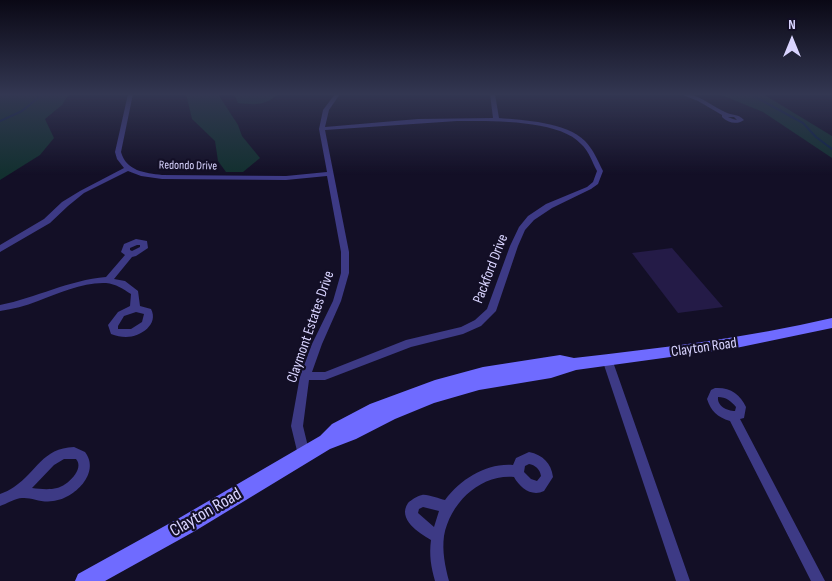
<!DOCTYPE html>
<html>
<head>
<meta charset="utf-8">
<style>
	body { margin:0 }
	#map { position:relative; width:832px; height:581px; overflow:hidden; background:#130f26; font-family:"Sofia Sans Condensed",sans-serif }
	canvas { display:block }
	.north { position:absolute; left:767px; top:15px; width:50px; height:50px; -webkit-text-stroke:4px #130f26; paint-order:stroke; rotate:0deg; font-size:14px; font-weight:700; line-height:20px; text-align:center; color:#d9d4ff }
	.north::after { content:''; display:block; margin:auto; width:18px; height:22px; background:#d9d4ff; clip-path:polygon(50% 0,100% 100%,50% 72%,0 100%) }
</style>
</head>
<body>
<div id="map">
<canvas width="832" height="581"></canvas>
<div class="north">N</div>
</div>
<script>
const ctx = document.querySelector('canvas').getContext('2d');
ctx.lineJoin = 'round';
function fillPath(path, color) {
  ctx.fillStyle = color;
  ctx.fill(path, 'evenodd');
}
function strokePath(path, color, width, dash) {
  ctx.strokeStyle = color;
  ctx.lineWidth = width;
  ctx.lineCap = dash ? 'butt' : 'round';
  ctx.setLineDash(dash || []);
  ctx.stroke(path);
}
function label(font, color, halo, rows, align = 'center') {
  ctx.font = font + ' "Sofia Sans Condensed",sans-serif';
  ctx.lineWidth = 4.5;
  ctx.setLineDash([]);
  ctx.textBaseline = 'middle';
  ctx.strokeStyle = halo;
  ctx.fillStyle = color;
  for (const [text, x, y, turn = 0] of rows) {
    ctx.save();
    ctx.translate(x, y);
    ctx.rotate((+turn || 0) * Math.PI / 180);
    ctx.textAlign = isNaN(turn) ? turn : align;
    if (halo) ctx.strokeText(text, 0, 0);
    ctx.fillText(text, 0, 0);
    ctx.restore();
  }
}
fillPath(new Path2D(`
	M 0,94 L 69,94 L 62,105 L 45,119 L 54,138 L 40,155 L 0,180 Z
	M 186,94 L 218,94 L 238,125 L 242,136 L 260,158 L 243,172 L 226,172 L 218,161 L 215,141 L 192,119 Z
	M 234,94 L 278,94 C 266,106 254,105 238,103 Z
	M 719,94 L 763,94 L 832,136 L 832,158 L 763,112 Z`), '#12302f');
strokePath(new Path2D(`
	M 750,94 L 803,123 L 816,137 L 832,149
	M 0,121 L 22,111 L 43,94`), '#0c2248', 2);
fillPath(new Path2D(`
	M 672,248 L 723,307 L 678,313 L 632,253 Z`), '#241b47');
fillPath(new Path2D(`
	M 128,94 L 133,94 L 121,152 C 126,171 145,173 162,175 L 286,176 L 327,172 L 319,129 L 323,110 L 335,94 L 340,94 L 329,110 L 325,127 L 418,119 L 493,118 L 490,94 L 495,94 L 499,118 C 523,120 567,122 585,141 C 593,149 598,161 603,171 L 598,184 L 591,189 L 552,208 L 534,220 L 525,230 L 518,246 L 496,311 L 481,326 L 463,334 L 411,347 L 325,380 L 309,380 L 303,426 L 310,455 L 308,459 L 304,461 L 300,459 L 298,455 L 291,426 L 300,376 L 312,344 L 333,301 L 341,273 L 341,252 L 327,176 L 286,180 L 162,179 L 141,176 L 128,171 L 84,193 L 68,206 L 50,223 L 0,252 L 0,245 L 44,219 L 62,202 L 80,191 L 124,168 L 117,159 L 115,152 ZM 457,121 C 488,121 559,119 581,144 C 589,151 592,162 597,171 L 593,182 L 587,187 L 546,204 L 528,216 L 519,227 L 510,246 L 487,309 L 475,320 L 461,327 L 406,340 L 325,372 L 312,372 L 322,344 L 341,301 L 349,273 L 349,252 L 325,130 Z
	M 680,94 C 697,92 711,106 725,112 C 733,116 737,113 744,120 C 737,125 728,123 722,117 L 722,115 L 698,101 ZM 728,117 L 734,117 L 737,120 L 733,119 Z
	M 136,239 L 147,241 L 148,248 L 136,256 L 132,257 L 114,279 L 125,281 L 138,291 L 140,306 L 151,309 C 159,324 141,337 126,337 C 121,337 116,336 111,334 L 108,325 L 118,312 L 130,306 L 131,294 C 123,289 116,284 106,283 C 83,282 59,293 38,301 C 25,306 13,309 0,311 L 0,305 C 36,298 69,280 106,277 L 125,255 L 121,252 L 124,244 ZM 137,245 L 140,245 L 140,247 L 132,251 L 130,250 L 130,248 ZM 136,312 L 144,314 L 142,322 L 131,329 L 118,329 L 118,326 L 124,316 Z
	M 607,355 L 611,356 L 612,359 L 690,581 L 676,581 L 602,359 L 603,356 Z
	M 715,388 C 730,387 740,394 746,407 L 744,418 L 740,419 L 825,581 L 811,581 L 730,421 C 717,417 711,411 707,399 L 711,390 ZM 718,397 C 726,397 731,401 736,407 L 735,411 C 727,411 717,406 718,397 Z
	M 74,447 L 85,452 C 101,473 74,499 53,501 C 41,503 31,497 22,498 C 16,498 6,504 0,506 L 0,494 C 5,492 10,490 14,487 C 37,472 42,448 74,447 ZM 64,459 L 76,459 C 85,469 67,486 57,488 C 49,490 40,489 32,488 L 54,465 Z
	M 529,452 C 543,455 551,463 553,477 L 544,491 C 532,497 520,488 514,477 C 480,474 450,503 444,536 C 442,551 445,566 449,581 L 435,581 C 431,567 429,555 431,540 C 419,533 397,519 408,503 C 411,500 417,496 422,495 C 428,494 439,499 445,500 C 461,479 486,463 513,465 L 516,458 ZM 529,464 C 535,465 540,469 541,476 L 537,481 L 531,479 L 524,472 L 525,466 ZM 423,507 L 439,511 L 434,527 L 418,513 L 419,509 Z`), '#3d3a85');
fillPath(new Path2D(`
	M 832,318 L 832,328 L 736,348 L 576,370 L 551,378 L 479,390 L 434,403 L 395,419 L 356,439 L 330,449 L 195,531 L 105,581 L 75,581 L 78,574 L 181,517 L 320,436 L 332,424 L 370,404 L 435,380 L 483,367 L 560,355 L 574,358 C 661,348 747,338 832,318 Z`), '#6f6bff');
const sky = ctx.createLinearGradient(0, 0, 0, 175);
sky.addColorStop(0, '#0a0815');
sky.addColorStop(0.54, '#333752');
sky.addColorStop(1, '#33375200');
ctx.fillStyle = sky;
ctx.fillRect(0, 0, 832, 175);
label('12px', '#d9d4ff', '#130f26', [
	["Redondo Drive",188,166,1]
]);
label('15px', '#d9d4ff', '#130f26', [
	["Packford Drive",491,269,-69],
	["Claymont Estates Drive",311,327,-71],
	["Clayton Road",704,348,-8]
]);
label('18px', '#d9d4ff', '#130f26', [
	["Clayton Road",206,513,-30]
]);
</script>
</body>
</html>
